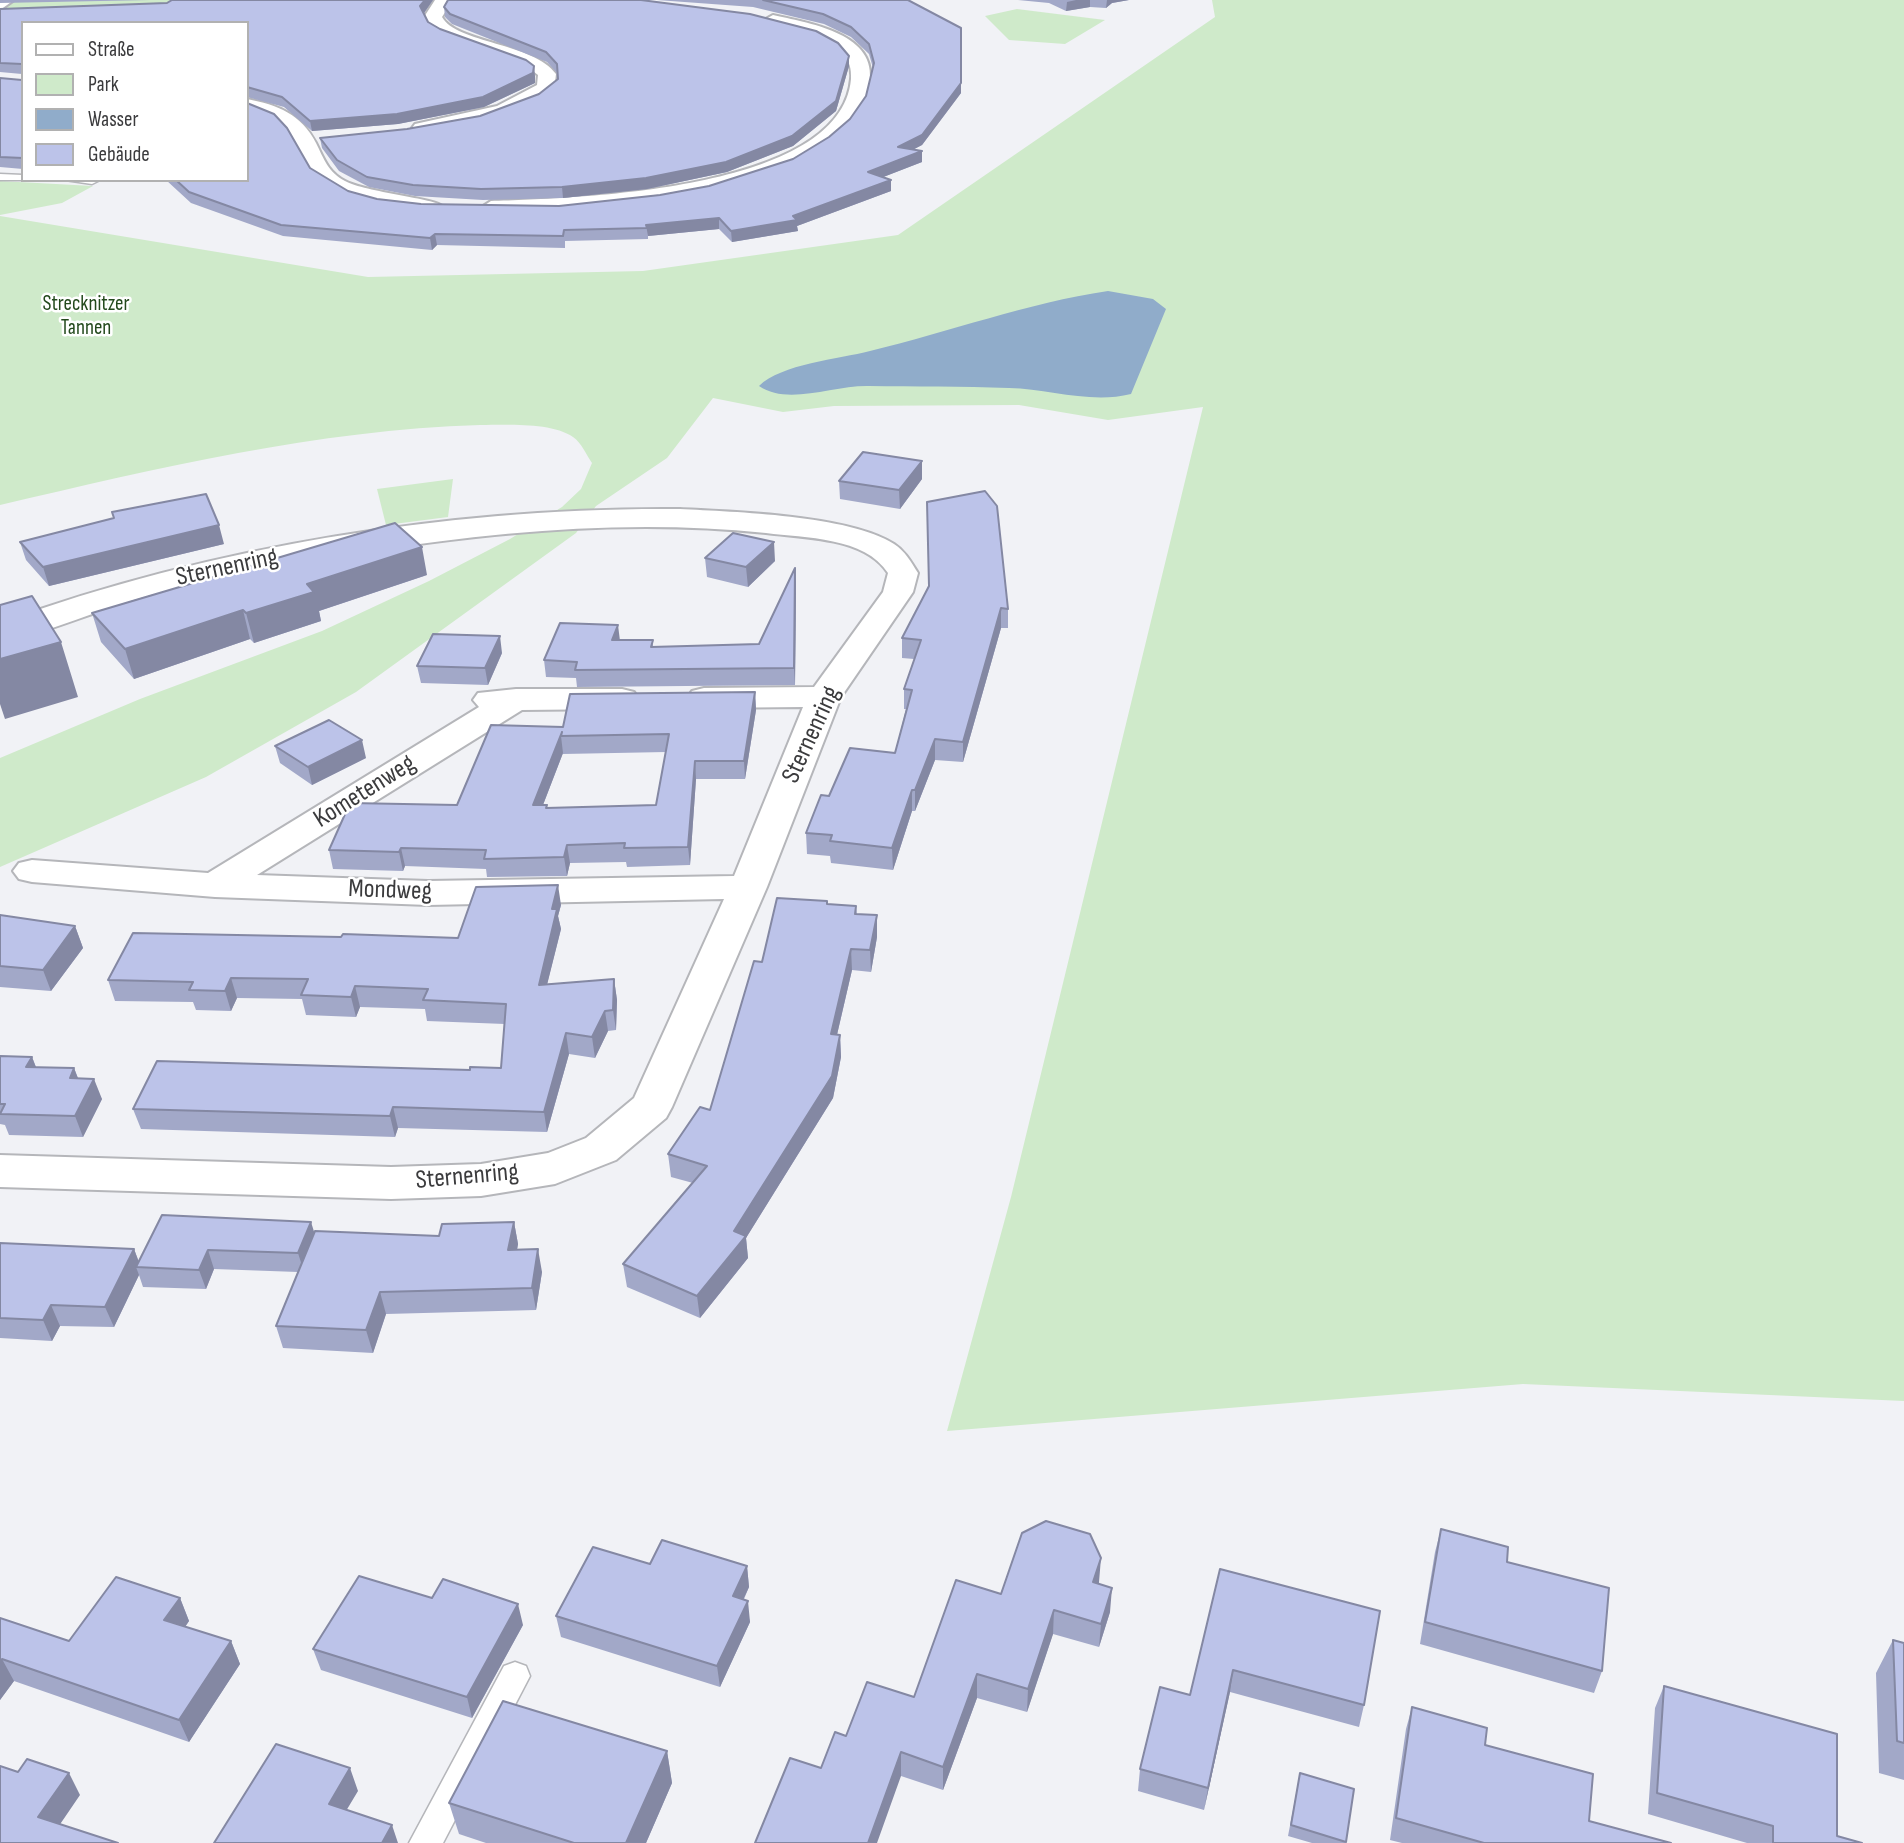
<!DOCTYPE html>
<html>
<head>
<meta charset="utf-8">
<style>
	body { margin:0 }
	#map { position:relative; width:1904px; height:1843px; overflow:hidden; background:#f1f2f6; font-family:"Sofia Sans Condensed",sans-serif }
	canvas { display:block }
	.legend { position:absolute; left:21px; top:21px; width:228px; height:161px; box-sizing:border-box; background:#fff; border:2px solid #b1b1b1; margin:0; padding:9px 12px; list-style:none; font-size:21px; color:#3b3b3d }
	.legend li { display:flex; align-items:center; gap:14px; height:35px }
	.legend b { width:35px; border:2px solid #b1b1b1 }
</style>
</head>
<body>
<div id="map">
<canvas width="1904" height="1843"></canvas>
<ul class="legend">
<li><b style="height:9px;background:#fff"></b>Straße</li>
<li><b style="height:19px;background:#cfeaca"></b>Park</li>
<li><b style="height:19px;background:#90acca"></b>Wasser</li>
<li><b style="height:19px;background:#bcc3e9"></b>Gebäude</li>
</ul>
</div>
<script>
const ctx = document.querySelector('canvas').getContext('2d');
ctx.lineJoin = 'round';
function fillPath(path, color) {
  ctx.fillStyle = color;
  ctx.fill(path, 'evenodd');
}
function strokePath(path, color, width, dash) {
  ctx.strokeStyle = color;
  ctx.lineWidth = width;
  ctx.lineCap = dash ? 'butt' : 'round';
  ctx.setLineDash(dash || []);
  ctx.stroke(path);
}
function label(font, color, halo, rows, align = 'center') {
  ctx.font = font + ' "Sofia Sans Condensed",sans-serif';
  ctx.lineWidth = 5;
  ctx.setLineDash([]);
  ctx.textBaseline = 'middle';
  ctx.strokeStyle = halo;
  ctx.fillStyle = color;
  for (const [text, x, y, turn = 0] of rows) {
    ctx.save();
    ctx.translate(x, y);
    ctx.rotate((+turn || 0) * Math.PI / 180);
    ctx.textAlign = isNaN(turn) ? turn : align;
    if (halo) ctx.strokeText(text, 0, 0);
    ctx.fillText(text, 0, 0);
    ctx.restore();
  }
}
fillPath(new Path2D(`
	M 5,0 L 172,0 L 169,5 L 0,11 Z
	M 1212,0 L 1904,0 L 1904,1401 L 1523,1384 L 947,1431 L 1011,1197 L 1203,407 L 1108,420 L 1019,405 L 834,406 L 783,412 L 713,398 L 667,458 L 596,506 L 576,533 L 356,692 L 206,777 L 0,867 L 0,758 L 140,699 L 322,631 L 429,581 L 510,539 L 562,507 L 581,489 L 592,463 C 587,456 581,442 573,437 C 552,422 505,425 480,425 C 317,430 158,468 0,505 L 0,216 L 368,277 L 643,271 L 898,235 L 1215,17 Z
	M 1017,9 L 1105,20 L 1065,44 L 1009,40 L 985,16 Z
	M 0,181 L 93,186 L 62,203 L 0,215 Z
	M 453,479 L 448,517 L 386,525 L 377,489 Z`), '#cfeaca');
fillPath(new Path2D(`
	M 1108,291 L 1153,299 L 1166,309 L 1131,394 C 1091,404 1049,389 1009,388 C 962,386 915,387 869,386 C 834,385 788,406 759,386 C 781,364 839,359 870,351 C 949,332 1027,303 1108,291 Z`), '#90acca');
const lane = new Path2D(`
	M 0,174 L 23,175 L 23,180 L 27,180 L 0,180 Z
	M 65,180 L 97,180 L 98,181 L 92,184 Z
	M 515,1662 L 526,1666 L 530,1676 L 443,1843 L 409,1843 L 504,1666 Z`);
const street = new Path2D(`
	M 0,0 L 14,0 L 0,10 Z
	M 435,0 L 453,0 L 442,17 C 456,43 534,43 556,74 L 554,91 C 526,111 448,141 415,132 L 412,128 L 415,124 L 497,106 L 537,85 L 538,75 L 529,68 L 442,36 L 431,29 L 424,17 Z
	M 773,15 C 807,23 874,32 870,79 C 863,191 629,207 547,212 C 532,213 488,220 480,208 L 491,201 C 574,198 841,192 851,79 C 855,38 796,31 767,24 L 764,20 Z
	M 247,99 C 278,105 301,114 316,143 C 324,159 328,172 345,181 C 365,192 437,199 442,206 C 435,216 423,212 412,211 C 380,208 340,203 316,179 C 285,150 304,122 247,111 Z
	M 680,509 C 734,512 849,515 894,544 C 905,551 911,562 918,573 L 913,592 L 841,697 L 767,887 L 672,1107 L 666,1118 L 616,1160 L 555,1184 L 481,1196 L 391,1199 L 0,1187 L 0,1155 L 391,1167 L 481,1164 L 548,1153 L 586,1138 L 634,1098 L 724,899 L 428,905 L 215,897 L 32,882 L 19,879 L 13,871 L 19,863 L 32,860 L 208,873 L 479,707 L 473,700 L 478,693 L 516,689 L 622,689 L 634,692 L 639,699 L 634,706 L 622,709 L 522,710 L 257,875 L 428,881 L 734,876 L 803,707 L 704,708 L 692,705 L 687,698 L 692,691 L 704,688 L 814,687 L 883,592 L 888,573 C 865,537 805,538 766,533 C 633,519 501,531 370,551 C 297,562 223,575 151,595 C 100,609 51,631 0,644 L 0,623 C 212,546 454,507 680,509 Z`);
strokePath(lane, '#b5b6ba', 3);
strokePath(street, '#b5b6ba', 4);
fillPath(lane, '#fff');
fillPath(street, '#fff');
fillPath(new Path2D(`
	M 0,0 L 151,0 L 0,3 Z
	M 433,0 L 424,13 L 428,22 L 440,29 L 535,76 L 535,83 L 484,107 L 398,124 L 312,131 L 284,107 L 247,97 L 247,23 L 23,23 L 23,169 L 0,167 L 0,78 L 22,80 L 22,74 L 0,72 L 0,9 Z
	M 657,0 L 908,0 L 961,93 L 922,145 L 914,149 L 922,151 L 922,162 L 883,177 L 891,180 L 891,191 L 797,226 L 798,231 L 732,242 L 719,229 L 648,236 L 648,239 L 565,241 L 565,248 L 437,245 L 432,250 L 283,236 L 191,203 L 166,180 L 247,180 L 310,168 L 348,191 L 377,199 L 421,204 L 559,206 L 660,195 L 709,186 L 793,159 L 829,137 L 850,119 L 866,96 L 873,68 L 869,54 L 851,37 L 824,24 L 753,7 Z
	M 1018,0 L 1129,0 L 1112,3 L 1106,8 L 1090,7 L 1066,11 L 1049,3 Z
	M 444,7 L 849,66 L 836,111 L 793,146 L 727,172 L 647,189 L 563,198 L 483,200 L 415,196 L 369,187 L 339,171 L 322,148 L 320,138 L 407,129 L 480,116 L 539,94 L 558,79 L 557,73 L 547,62 L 452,24 L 445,17 Z
	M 922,461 L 922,479 L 900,509 L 840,499 L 839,481 Z
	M 20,542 L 224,544 L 49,586 L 26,560 Z
	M 705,558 L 775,561 L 748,587 L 707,577 Z
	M 795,568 L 796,584 L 795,685 L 577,687 L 576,678 L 546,677 L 544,660 L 619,640 L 653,640 L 653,647 L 759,644 Z
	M 427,575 L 319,611 L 321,621 L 254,643 L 250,639 L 134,679 L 101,642 L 92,613 Z
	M 929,587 L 1008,609 L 1008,628 L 1001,628 L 963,762 L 935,760 L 915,811 L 912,811 L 893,870 L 831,863 L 830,856 L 807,854 L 806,833 L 829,796 L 895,753 L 906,709 L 904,709 L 904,689 L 914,659 L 902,658 L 902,638 Z
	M 502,653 L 488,685 L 421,683 L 417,666 Z
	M 755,692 L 756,710 L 745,779 L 696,779 L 690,865 L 627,867 L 626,862 L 570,863 L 567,876 L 487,877 L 486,869 L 405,866 L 403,871 L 333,869 L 329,850 L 457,805 L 563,727 ZM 666,752 L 656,805 L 547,808 L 547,805 L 543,805 L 563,753 L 563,754 Z
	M 275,746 L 366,758 L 312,785 L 280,763 Z
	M 827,901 L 827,904 L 856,906 L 857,914 L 877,937 L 871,972 L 852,970 L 837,1035 L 840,1035 L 841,1057 L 833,1098 L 746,1238 L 748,1258 L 700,1318 L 627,1287 L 623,1264 L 693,1183 L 671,1177 L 668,1154 L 710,1110 L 762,962 Z
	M 561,905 L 558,916 L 561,929 L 547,984 L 614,979 L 617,1000 L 616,1030 L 608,1031 L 595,1058 L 569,1054 L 547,1132 L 398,1128 L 395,1137 L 141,1129 L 133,1109 L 470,1070 L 501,1068 L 505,1024 L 427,1021 L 425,1009 L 360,1007 L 356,1017 L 306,1015 L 302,999 L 237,998 L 231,1011 L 196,1010 L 193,1002 L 115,1001 L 108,980 L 341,937 L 458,938 Z
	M 0,915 L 75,926 L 83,948 L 51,991 L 0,987 Z
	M 0,1056 L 32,1057 L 36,1067 L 74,1068 L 78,1078 L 102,1099 L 83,1137 L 9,1135 L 5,1125 L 0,1124 Z
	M 514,1222 L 518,1244 L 517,1250 L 542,1272 L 536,1310 L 386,1314 L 373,1353 L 283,1348 L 276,1326 L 298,1272 L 214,1269 L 206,1289 L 143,1287 L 139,1275 L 114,1327 L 60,1326 L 52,1341 L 0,1338 L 0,1243 L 134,1249 L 139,1262 L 314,1232 L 439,1236 Z
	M 1441,1529 L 1507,1562 L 1602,1671 L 1594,1693 L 1420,1644 L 1435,1552 Z
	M 747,1566 L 749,1587 L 744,1599 L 750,1622 L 720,1687 L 561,1637 L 556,1616 Z
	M 1220,1569 L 1364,1705 L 1359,1727 L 1230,1692 L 1204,1810 L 1138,1791 L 1140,1769 L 1190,1695 Z
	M 1099,1582 L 1099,1584 L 1110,1612 L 1099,1647 L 1053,1634 L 1027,1712 L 977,1698 L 943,1790 L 901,1776 L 821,1768 L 846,1736 L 914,1697 L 1001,1594 Z
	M 180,1598 L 189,1621 L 185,1627 L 231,1641 L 240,1664 L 189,1742 L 14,1681 L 0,1700 L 0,1618 L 69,1641 Z
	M 523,1625 L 472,1718 L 321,1670 L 313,1649 Z
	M 1893,1640 L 1904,1643 L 1904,1780 L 1879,1773 L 1876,1673 Z
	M 1664,1686 L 1837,1836 L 1862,1843 L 1747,1843 L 1648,1814 L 1655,1708 Z
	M 1412,1707 L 1485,1745 L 1589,1821 L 1671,1843 L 1402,1843 L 1390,1840 L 1406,1729 Z
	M 667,1751 L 672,1783 L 646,1843 L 486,1843 L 459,1834 L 449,1803 Z
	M 1300,1773 L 1354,1789 L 1345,1843 L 1312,1843 L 1288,1836 Z`), '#a2a8c8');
fillPath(new Path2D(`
	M 425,0 L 433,0 L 422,16 L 420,6 Z
	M 1076,0 L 1090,0 L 1090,7 L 1066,11 L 1067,2 Z
	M 1107,0 L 1129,0 L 1112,3 L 1106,8 Z
	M 961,28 L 961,93 L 922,145 L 899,157 L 898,147 Z
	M 849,56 L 849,66 L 836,111 L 793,146 L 727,172 L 647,189 L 563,198 L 562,187 Z
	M 534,66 L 535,76 L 535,83 L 484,107 L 398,124 L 312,131 L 310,121 Z
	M 922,151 L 922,162 L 868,183 L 868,172 Z
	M 891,180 L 891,191 L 797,226 L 798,231 L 732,242 L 731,231 L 793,216 Z
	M 719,218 L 719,229 L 648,236 L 646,225 Z
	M 435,234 L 437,245 L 432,250 L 430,238 Z
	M 922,461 L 922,479 L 900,509 L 899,490 Z
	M 219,525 L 224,544 L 49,586 L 43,567 Z
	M 774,542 L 775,561 L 748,587 L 746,567 Z
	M 422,547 L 427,575 L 319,611 L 321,621 L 254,643 L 246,613 L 307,584 Z
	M 795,568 L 796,584 L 795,685 L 794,668 Z
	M 1001,608 L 1001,628 L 963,762 L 963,742 Z
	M 243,610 L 250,639 L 134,679 L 125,649 Z
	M 618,625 L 620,641 L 612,640 Z
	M 500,636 L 502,653 L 488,685 L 485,668 Z
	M 61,642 L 78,697 L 5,719 L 0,704 L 0,659 Z
	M 755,692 L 756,710 L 745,779 L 744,761 Z
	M 562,732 L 561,736 L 563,753 L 536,823 L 533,805 Z
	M 935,739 L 935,760 L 915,811 L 915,790 Z
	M 362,740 L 366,758 L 312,785 L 308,767 Z
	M 695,761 L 696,779 L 690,865 L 688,847 Z
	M 912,790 L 912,811 L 893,870 L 892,848 Z
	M 567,845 L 570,863 L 567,876 L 564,857 Z
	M 401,848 L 405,866 L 403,871 L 399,852 Z
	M 558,885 L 561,905 L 558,916 L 561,929 L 542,1005 L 539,985 L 552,909 Z
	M 877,915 L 877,937 L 871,972 L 870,950 Z
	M 75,926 L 83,948 L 51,991 L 43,970 Z
	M 851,949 L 852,970 L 832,1056 L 831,1034 Z
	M 231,978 L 237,998 L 231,1011 L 225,991 Z
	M 614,979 L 617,1000 L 616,1030 L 613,1010 Z
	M 355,986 L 360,1007 L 356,1017 L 351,997 Z
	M 605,1011 L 608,1031 L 595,1058 L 592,1037 Z
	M 566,1033 L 569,1054 L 547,1132 L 544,1112 Z
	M 840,1035 L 841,1057 L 833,1098 L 746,1238 L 748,1258 L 700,1318 L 697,1296 L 734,1231 Z
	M 32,1057 L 40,1078 L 26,1067 Z
	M 74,1068 L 82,1089 L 70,1078 Z
	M 94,1079 L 102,1099 L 83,1137 L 75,1116 Z
	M 393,1107 L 398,1128 L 395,1137 L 390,1116 Z
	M 311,1222 L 317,1241 L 304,1272 L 298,1253 Z
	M 514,1222 L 518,1244 L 513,1272 L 508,1250 Z
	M 134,1249 L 141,1268 L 136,1267 L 139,1275 L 114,1327 L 105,1307 Z
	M 538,1249 L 542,1272 L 536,1310 L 532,1288 Z
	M 208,1250 L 214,1269 L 206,1289 L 199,1270 Z
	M 380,1292 L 386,1314 L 373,1353 L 366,1330 Z
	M 51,1305 L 60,1326 L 52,1341 L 43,1320 Z
	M 1101,1558 L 1099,1582 L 1092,1606 L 1093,1582 Z
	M 747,1566 L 749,1587 L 735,1617 L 733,1596 Z
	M 1112,1588 L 1110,1612 L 1099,1647 L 1101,1624 Z
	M 180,1598 L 189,1621 L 174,1643 L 164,1620 Z
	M 748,1601 L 750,1622 L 720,1687 L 717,1666 Z
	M 518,1604 L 523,1625 L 472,1718 L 467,1697 Z
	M 1054,1610 L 1053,1634 L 1027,1712 L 1028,1689 Z
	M 231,1641 L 240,1664 L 189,1742 L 179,1720 Z
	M 2,1659 L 14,1681 L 0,1700 L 0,1662 Z
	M 1233,1670 L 1230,1692 L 1204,1810 L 1208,1788 Z
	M 977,1674 L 977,1698 L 943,1790 L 943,1767 Z
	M 667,1751 L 672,1783 L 646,1843 L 626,1843 Z
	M 901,1752 L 901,1776 L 877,1843 L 868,1843 Z
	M 350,1768 L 358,1791 L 337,1826 L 329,1804 Z
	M 69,1773 L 80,1795 L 50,1839 L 38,1817 Z
	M 392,1825 L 398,1843 L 382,1843 Z`), '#8488a3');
const building = new Path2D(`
	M 172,0 L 425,0 L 420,6 L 428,22 L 440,29 L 526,60 L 534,66 L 533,73 L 483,97 L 397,114 L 310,121 L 282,97 L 247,87 L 247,23 L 23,23 L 23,158 L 0,157 L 0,78 L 22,80 L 22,64 L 0,63 L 0,9 L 167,3 Z
	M 448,0 L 641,0 L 750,14 L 816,31 L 838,43 L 849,56 L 836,101 L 792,136 L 726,162 L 646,178 L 562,187 L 481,189 L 413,185 L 367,177 L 337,160 L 320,138 L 407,129 L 480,116 L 539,94 L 558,79 L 557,64 L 546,52 L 450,14 L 444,7 Z
	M 763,0 L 908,0 L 961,28 L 961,83 L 922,135 L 898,147 L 922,151 L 868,172 L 891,180 L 793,216 L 797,220 L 731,231 L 719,218 L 646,225 L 647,228 L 564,230 L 563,236 L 435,234 L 430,238 L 281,225 L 189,192 L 176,180 L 247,180 L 247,103 L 274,114 L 287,128 L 310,168 L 348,191 L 377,199 L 421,204 L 559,206 L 660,195 L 709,186 L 793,159 L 829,137 L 850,119 L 866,96 L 874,63 L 869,44 L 851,27 L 823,14 Z
	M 863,452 L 922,461 L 899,490 L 839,481 Z
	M 985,491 L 997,506 L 1008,609 L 1001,608 L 963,742 L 935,739 L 915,790 L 912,790 L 892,848 L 830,841 L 832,835 L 806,833 L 821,795 L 829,796 L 850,748 L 895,753 L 912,690 L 904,689 L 921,640 L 902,638 L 929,586 L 927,502 Z
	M 206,494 L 219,525 L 43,567 L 20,542 L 114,518 L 112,512 Z
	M 395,523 L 422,547 L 307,584 L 314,592 L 246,613 L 243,610 L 125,649 L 92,613 Z
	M 733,533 L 774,542 L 746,567 L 705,558 Z
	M 795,568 L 794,668 L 575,670 L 577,662 L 544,660 L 560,623 L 618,625 L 612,640 L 653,640 L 651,647 L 759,644 Z
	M 32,596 L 61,642 L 0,659 L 0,605 Z
	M 433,634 L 500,636 L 485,668 L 417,666 Z
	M 755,692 L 744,761 L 695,761 L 688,847 L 624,848 L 625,843 L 567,845 L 564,857 L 484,859 L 486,850 L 401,848 L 399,852 L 329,850 L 350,803 L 457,805 L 491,725 L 563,727 L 570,694 ZM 562,732 L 561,736 L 669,734 L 656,805 L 546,808 L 547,805 L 533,805 Z
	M 329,720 L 362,740 L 308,767 L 275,746 Z
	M 558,885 L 552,909 L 557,909 L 539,985 L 614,979 L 613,1010 L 605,1011 L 592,1037 L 566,1033 L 544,1112 L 393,1107 L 390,1116 L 133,1109 L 157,1061 L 470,1070 L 470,1067 L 501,1068 L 506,1004 L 423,1000 L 428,989 L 355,986 L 351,997 L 301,995 L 308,979 L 231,978 L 225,991 L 189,990 L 193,982 L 108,980 L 133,933 L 341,937 L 343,934 L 458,938 L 476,887 Z
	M 777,898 L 827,901 L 827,904 L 856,906 L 855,914 L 877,915 L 870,950 L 851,949 L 831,1034 L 840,1035 L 832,1076 L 734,1231 L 746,1236 L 697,1296 L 623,1264 L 707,1166 L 668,1154 L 700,1107 L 710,1110 L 754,961 L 762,962 Z
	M 0,915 L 75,926 L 43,970 L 0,966 Z
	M 0,1056 L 32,1057 L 26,1067 L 74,1068 L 70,1078 L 94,1079 L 75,1116 L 0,1114 L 5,1104 L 0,1104 Z
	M 162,1215 L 311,1222 L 298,1253 L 208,1250 L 199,1270 L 136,1267 Z
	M 514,1222 L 508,1250 L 538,1249 L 532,1288 L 380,1292 L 366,1330 L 276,1326 L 315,1231 L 439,1236 L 442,1224 Z
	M 0,1243 L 134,1249 L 105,1307 L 51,1305 L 43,1320 L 0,1318 Z
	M 1046,1521 L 1090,1534 L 1101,1558 L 1093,1582 L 1112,1588 L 1101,1624 L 1054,1610 L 1028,1689 L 977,1674 L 943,1767 L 901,1752 L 868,1843 L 755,1843 L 790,1758 L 821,1768 L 835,1732 L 846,1736 L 867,1682 L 914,1697 L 956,1580 L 1001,1594 L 1022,1533 Z
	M 1441,1529 L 1508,1547 L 1507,1562 L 1609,1588 L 1602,1671 L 1425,1622 Z
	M 662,1540 L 747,1566 L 733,1596 L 748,1601 L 717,1666 L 556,1616 L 593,1547 L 650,1564 Z
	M 1220,1569 L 1380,1611 L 1364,1705 L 1233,1670 L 1208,1788 L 1140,1769 L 1160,1687 L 1190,1695 Z
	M 359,1576 L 432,1598 L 443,1579 L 518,1604 L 467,1697 L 313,1649 Z
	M 116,1577 L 180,1598 L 164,1620 L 231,1641 L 179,1720 L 2,1659 L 0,1662 L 0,1618 L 69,1641 Z
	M 1893,1640 L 1904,1643 L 1904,1743 L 1897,1741 Z
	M 1664,1686 L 1837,1734 L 1837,1836 L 1862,1843 L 1773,1843 L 1773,1826 L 1657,1793 Z
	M 503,1701 L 667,1751 L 626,1843 L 574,1843 L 449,1803 Z
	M 1412,1707 L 1487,1728 L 1485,1745 L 1593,1774 L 1589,1821 L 1671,1843 L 1484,1843 L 1396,1818 Z
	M 276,1744 L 350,1768 L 329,1804 L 392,1825 L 382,1843 L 214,1843 Z
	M 27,1759 L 69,1773 L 38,1817 L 118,1843 L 0,1843 L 0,1766 L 18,1772 Z
	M 1300,1773 L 1354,1789 L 1346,1842 L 1291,1825 Z`);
fillPath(building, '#bcc3e9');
strokePath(building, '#8488a3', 2);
label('21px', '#23491c', '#fff', [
	["Strecknitzer",86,305],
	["Tannen",86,329]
]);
label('26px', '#3b3b3d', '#fff', [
	["Sternenring",227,568,-12],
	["Sternenring",812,735,-65],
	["Kometenweg",365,792,-32],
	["Mondweg",390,891,2],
	["Sternenring",467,1177,-5]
]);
</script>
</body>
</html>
